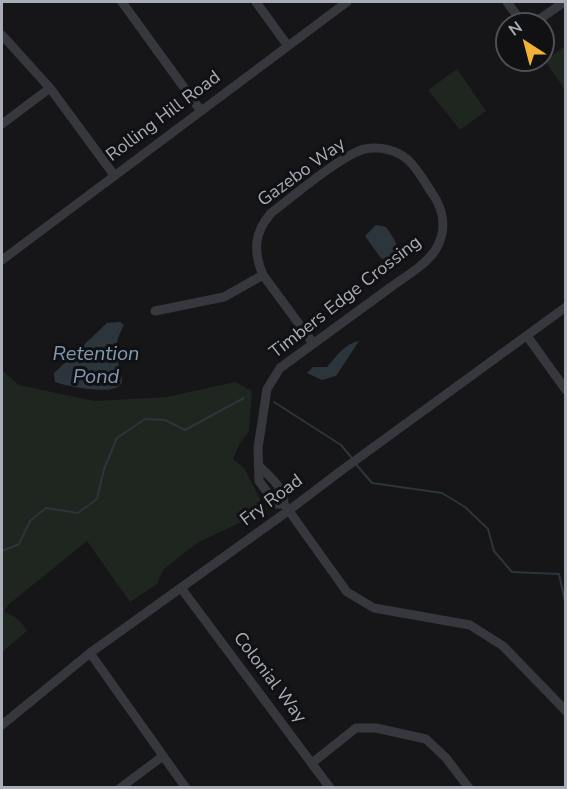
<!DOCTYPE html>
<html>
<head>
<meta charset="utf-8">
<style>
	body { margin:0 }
	#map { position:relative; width:567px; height:789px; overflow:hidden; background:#161618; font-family:"Nunito Sans",sans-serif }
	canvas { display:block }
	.frame { position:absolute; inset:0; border:3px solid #a8adb8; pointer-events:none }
	.north { position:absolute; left:495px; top:12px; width:60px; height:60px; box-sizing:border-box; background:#111113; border:2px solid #4d4f55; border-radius:50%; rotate:324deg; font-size:16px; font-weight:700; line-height:24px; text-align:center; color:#a8adb8 }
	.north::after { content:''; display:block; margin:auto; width:21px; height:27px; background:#f2b134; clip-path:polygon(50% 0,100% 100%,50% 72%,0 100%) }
</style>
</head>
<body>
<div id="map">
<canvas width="567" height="789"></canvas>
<div class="frame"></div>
<div class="north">N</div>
</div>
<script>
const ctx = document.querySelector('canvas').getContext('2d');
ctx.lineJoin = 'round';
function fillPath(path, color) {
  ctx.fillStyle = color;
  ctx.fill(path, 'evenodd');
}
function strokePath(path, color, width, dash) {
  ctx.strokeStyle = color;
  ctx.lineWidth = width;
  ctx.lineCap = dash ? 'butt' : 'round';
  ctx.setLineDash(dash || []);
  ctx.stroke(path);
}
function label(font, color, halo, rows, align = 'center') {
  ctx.font = font + ' "Nunito Sans",sans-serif';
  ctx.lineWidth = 6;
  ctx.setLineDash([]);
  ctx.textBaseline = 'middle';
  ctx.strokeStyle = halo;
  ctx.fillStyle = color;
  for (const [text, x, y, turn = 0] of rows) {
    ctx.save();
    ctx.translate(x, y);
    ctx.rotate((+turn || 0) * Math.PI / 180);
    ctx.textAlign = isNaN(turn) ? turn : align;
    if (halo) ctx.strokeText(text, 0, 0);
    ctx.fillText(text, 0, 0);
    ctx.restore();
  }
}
fillPath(new Path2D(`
	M 565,46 L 565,90 L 545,61 Z
	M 457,69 L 486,111 L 460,130 L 428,90 Z
	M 2,370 L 19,385 L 94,401 L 167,397 L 235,382 L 252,391 L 249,431 L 239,445 L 233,459 L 244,468 L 262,503 L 258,509 L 239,523 L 199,542 L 184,553 L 163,570 L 157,584 L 130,602 L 87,541 L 8,605 L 4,612 C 15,616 21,620 27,631 L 2,652 Z`), '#1e261f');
fillPath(new Path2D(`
	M 376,225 L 386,227 C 394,238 407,257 387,262 L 380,257 L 365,236 Z
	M 120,322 L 124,325 C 115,342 115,348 119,367 C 120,370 122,377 122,381 C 120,398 66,386 55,382 L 54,373 L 107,323 Z
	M 359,341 L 336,376 L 322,380 L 307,373 L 313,367 L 327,367 C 337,356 344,344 359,341 Z`), '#2c353c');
strokePath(new Path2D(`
	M 274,402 L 341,445 L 352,458
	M 355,463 L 372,483 L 442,493 L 465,507 L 488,529 L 494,551 L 512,572 L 559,574 L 566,606
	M 2,551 L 19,544 L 30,521 L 46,508 L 78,513 L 97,499 L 104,469 L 117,438 L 145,419 L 165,420 L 185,430 L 244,398`), '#2c353c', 2);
strokePath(new Path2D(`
	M 122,2 L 201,111
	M 256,2 L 288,46
	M 507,2 L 522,22 L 526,24
	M 530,24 L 537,21 L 564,2
	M 2,35 L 50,88 L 114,175
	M 2,124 L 50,88
	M 2,260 L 347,2
	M 155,311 L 224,297 L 263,275
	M 527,336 L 566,390
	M 258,465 C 269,476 285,488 284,504 L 347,592 L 374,608 L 470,625 L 503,646 L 566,711
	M 284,504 L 276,504 L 259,481 L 258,448 L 267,389 L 280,368 C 317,341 354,314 391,287 C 406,276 426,265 436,249 C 447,230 444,210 432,193 C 425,183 418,169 408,160 C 397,150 380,146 365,149 C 344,153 291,198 271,213 C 254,233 253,251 263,275 L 313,343
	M 181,588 L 330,788
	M 90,653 L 186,788
	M 2,725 L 90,653 L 288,511 L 338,473 L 566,307
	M 312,763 L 356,728 L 376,728 L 426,739 L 446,758 L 469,788
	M 120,788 L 163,756`), '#37383d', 9);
label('18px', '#a8adb8', '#111113', [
	["Rolling Hill Road",164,117,-37],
	["Gazebo Way",302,173,-36],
	["Timbers Edge Crossing",346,298,-38],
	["Fry Road",272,501,-37],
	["Colonial Way",269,678,53]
]);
label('italic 20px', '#7f9bb3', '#111113', [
	["Retention",96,355],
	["Pond",96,378]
]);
</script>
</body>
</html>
